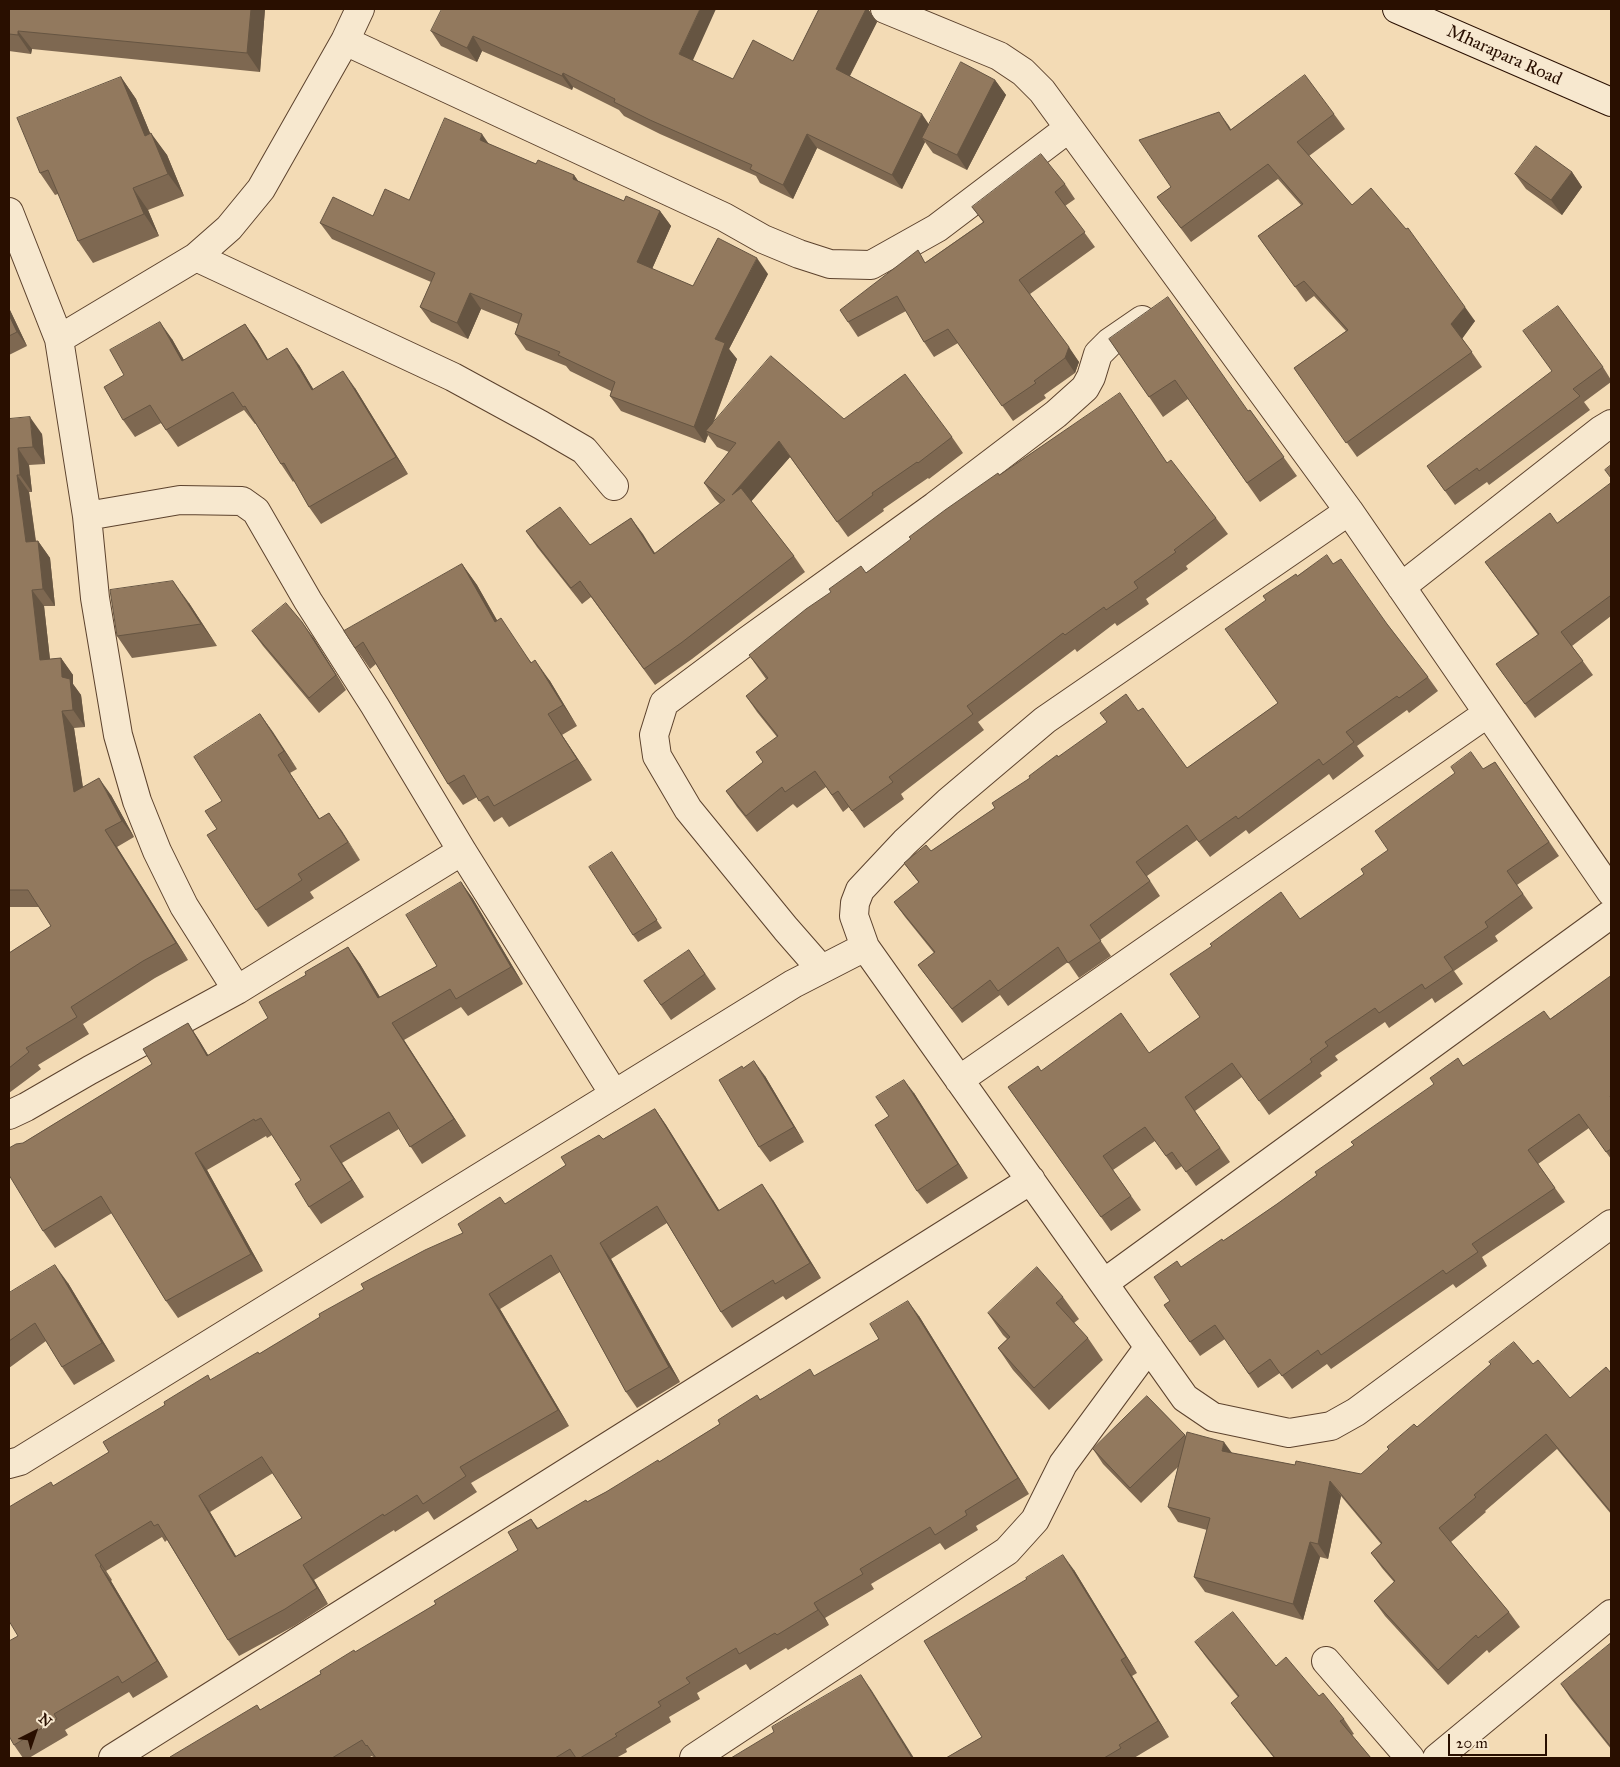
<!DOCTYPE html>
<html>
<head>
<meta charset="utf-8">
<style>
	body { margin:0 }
	#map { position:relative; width:1620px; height:1767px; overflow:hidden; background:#f3dbb5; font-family:"IM FELL Great Primer",serif }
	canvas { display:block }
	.frame { position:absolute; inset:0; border:10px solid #290f00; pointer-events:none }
	.north { position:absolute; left:10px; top:1707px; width:50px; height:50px; -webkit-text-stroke:4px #f7e8cf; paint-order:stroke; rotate:41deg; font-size:14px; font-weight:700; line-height:20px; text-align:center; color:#290f00 }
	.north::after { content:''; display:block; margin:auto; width:18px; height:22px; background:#290f00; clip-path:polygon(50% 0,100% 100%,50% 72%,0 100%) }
	.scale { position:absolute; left:1448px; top:1734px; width:99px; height:22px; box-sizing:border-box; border:2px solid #290f00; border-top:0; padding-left:6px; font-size:15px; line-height:18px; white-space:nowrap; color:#290f00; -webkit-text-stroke:4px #f7e8cf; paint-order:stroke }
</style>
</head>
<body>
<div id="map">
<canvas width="1620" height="1767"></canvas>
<div class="frame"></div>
<div class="north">N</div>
<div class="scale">20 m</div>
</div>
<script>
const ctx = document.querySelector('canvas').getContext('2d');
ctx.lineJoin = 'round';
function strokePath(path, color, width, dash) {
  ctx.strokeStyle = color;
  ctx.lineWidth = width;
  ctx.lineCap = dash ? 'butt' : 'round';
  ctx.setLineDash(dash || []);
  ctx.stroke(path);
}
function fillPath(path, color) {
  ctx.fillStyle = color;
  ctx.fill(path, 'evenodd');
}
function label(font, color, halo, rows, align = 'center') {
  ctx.font = font + ' "IM FELL Great Primer",serif';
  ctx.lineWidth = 5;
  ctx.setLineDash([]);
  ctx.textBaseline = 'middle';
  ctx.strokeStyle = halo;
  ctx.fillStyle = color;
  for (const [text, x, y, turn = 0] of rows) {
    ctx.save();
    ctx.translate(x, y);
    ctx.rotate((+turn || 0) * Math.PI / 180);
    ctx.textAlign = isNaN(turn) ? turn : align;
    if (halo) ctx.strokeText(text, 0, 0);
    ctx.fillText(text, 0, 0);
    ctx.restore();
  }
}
const street = new Path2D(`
	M 885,9 L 999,56 L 1023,72 L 1042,91 L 1349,511 L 1611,892
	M 345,41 L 724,217 L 763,239 L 799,254 L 830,264 L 871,265 L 937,228 L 1069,128
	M 9,212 L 59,339 L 87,516 L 95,598 L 118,735 L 137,801 L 157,851 L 184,906 L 237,990 L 462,851 L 614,1094
	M 196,257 L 453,377 L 541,425 L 584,450 L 614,486
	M 59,339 L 196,257 L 229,228 L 261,189 L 345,41 L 360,9
	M 1349,511 L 1045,720 L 948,802 L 905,842 L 860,890 L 855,903 L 854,916 L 865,947 L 1185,1398 L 1213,1417 L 1289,1433 L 1331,1426 L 1356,1412 L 1611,1224
	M 87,516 L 180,500 L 242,501 L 256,511 L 308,601 L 375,706 L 462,851
	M 1401,587 L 1601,430 L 1611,424
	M 821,969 L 786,929 L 688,809 L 657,756 L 654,735 L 664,703 L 747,641 L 935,506 L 1056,414 L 1085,388 L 1091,377 L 1098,354 L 1110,342 L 1142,320
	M 959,1080 L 1488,713
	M 9,1115 L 26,1107 L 90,1070 L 237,990
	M 1104,1283 L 1611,914
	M 9,1464 L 20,1461 L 793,984 L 865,947
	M 1326,1661 L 1410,1758
	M 113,1758 L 1031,1180
	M 694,1758 L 1007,1551 L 1035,1520 L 1063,1464 L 1149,1347
	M 1437,1758 L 1611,1614`);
const secondary = new Path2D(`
	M 1397,9 L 1611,102`);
strokePath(street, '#5c422d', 30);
strokePath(secondary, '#290f00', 30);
strokePath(street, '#f7e8cf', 28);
strokePath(secondary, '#f7e8cf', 28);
fillPath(new Path2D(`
	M 9,9 L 265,9 L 260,72 L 32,49 L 31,54 L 9,51 Z
	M 819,9 L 868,9 L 877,22 L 850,76 L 929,125 L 995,80 L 1006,95 L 967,170 L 933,153 L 925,142 L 902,189 L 817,148 L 793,199 L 760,183 L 756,176 L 660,134 L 624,116 L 619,110 L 573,87 L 572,90 L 482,51 L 477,62 L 441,46 L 431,31 L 693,61 L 733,79 L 793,61 Z
	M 121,77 L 136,99 L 150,133 L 167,155 L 184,196 L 148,210 L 159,236 L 93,263 L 78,241 L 58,194 L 55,195 L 40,173 Z
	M 1334,114 L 1345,129 L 1309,156 L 1352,205 L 1475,321 L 1462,338 L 1482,367 L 1357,457 L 1294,368 L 1346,331 L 1314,296 L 1306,302 L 1258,236 L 1301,205 L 1278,179 L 1191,242 L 1157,197 L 1171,187 L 1231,129 Z
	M 489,144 L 536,164 L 574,175 L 578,181 L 624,201 L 660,211 L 671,226 L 652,269 L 693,286 L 768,274 L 729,349 L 737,359 L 713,424 L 844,419 L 952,437 L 963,453 L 929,479 L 928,478 L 883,509 L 884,511 L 848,537 L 790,457 L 751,501 L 794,556 L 805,572 L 692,659 L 655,685 L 591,597 L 582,604 L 537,547 L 526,531 L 590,545 L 631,518 L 655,553 L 720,504 L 715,499 L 704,483 L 729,452 L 717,447 L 708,435 L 705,443 L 621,411 L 610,396 L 611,391 L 570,371 L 566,366 L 526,350 L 515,334 L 518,324 L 481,309 L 468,339 L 431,322 L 420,307 L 431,282 L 332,239 L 320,223 L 373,216 L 409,200 Z
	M 1572,172 L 1582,187 L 1562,215 L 1526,189 L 1515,174 Z
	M 1065,184 L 1075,199 L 1065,206 L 1095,247 L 1030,294 L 1079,362 L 1075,373 L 1044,395 L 1046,398 L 1013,421 L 958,343 L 934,357 L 924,342 L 906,311 L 858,337 L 848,322 L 926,262 L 983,222 L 972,207 Z
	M 9,308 L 27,346 L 9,355 Z
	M 245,324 L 257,341 L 268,360 L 299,365 L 313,389 L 355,388 L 408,474 L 321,524 L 309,507 L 294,481 L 293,482 L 281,464 L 256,424 L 255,424 L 244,410 L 178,447 L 161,423 L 135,437 L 123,420 L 124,375 L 172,339 L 184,360 Z
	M 1109,339 L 1248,411 L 1250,410 L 1297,476 L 1260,502 L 1188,399 L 1163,417 Z
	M 1603,367 L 1611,380 L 1611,382 L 1584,402 L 1590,410 L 1489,485 L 1487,482 L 1455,505 L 1427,466 Z
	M 1131,409 L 1167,463 L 1216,518 L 1228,534 L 1186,566 L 1188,569 L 1146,599 L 1149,604 L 1117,626 L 1115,623 L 1077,652 L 1075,649 L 978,722 L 984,730 L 901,794 L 904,799 L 864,828 L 849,807 L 843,812 L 826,787 L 797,808 L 793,804 L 757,832 L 737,807 L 726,791 L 763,762 L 777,737 L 757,712 L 746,696 L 766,679 L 749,655 L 866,573 L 999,475 Z
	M 9,419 L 42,434 L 45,464 L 29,465 L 32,492 L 29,492 L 36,541 L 38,541 L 50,558 L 55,606 L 44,606 L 50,660 L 61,658 L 73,675 L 73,684 L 81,695 L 85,727 L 74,728 L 83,787 L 111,795 L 134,837 L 117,847 L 188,960 L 155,978 L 83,1024 L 89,1034 L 38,1065 L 41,1069 L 9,1093 L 9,953 L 51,926 L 39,907 L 9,907 Z
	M 1611,483 L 1611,616 L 1572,646 L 1593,675 L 1535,718 L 1496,664 L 1538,635 L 1485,562 L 1557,523 Z
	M 462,564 L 477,585 L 497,620 L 531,662 L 550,681 L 577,726 L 562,735 L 592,780 L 509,827 L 502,817 L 494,822 L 477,797 L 463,805 L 448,784 L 376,664 L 370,669 L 344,631 Z
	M 1333,564 L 1387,624 L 1428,677 L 1438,691 L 1409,713 L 1407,710 L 1357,746 L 1364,756 L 1333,780 L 1329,774 L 1249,834 L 1246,830 L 1210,857 L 1197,840 L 1147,876 L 1160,896 L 1100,940 L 1111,956 L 1079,978 L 1068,962 L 1008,1006 L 1000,995 L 962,1023 L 918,965 L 934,953 L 905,917 L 894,902 L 919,883 L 904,863 L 931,851 L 995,808 L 1030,778 L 1058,757 L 1138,711 L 1187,768 L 1278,703 L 1266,600 L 1297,576 Z
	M 189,603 L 217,646 L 132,658 L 117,636 Z
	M 252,631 L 313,637 L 346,690 L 319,713 L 263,646 Z
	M 260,714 L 297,769 L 290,773 L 320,819 L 329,813 L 360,860 L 310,892 L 314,898 L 268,927 L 256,910 L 217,829 L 222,801 Z
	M 1495,762 L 1559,856 L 1517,885 L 1533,908 L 1495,936 L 1498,941 L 1454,971 L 1463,984 L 1435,1003 L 1432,998 L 1389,1028 L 1385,1022 L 1335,1056 L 1338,1060 L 1320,1073 L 1322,1076 L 1269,1115 L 1242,1077 L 1195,1111 L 1230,1162 L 1196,1186 L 1182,1166 L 1176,1170 L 1155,1141 L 1113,1170 L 1141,1210 L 1111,1231 L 1008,1087 L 1041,1071 L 1149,1053 L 1200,1017 L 1300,919 L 1364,874 L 1388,850 L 1483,769 Z
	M 612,852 L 662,928 L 638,942 L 633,935 Z
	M 461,882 L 473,899 L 523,984 L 468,1016 L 461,1007 L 404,1040 L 466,1136 L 422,1164 L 399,1129 L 342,1163 L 364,1197 L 321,1224 L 309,1207 L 301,1180 L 272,1135 L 267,1138 L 266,1136 L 207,1170 L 263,1271 L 178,1318 L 166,1301 L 112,1213 L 55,1248 L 43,1231 L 23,1143 L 152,1064 L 188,1023 L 199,1040 L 208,1055 L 268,1018 L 306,975 L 348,947 L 360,964 L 380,997 L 437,966 Z
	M 689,950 L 716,989 L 671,1020 L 644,981 Z
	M 1611,976 L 1611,1159 L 1589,1128 L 1538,1164 L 1565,1202 L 1482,1257 L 1487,1266 L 1456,1288 L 1453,1284 L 1331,1369 L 1327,1364 L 1292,1389 L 1280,1373 L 1258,1388 L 1225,1339 L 1200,1356 L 1164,1305 L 1170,1301 L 1181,1267 L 1223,1241 L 1277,1204 L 1317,1175 L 1354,1145 L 1463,1066 L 1550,1019 Z
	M 765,1076 L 804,1142 L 770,1162 L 759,1147 Z
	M 914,1093 L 968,1178 L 927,1204 L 917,1191 L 889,1116 Z
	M 655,1109 L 666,1125 L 719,1210 L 773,1200 L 821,1278 L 786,1300 L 783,1296 L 732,1328 L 721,1312 L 667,1223 L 611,1259 L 680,1382 L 637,1408 L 626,1392 L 560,1272 L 500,1309 L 569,1426 L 471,1483 L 477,1492 L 434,1520 L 428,1511 L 395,1532 L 394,1530 L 314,1580 L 328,1604 L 296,1625 L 239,1656 L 228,1640 L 167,1540 L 165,1542 L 162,1537 L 106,1571 L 112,1580 L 111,1581 L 168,1677 L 133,1698 L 129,1692 L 65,1730 L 68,1735 L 29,1758 L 23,1758 L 14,1745 L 18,1636 L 54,1486 L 109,1452 L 211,1380 L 259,1354 L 463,1233 L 505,1204 L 566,1165 L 603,1139 ZM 273,1473 L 302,1518 L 236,1556 L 210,1512 Z
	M 68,1283 L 115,1361 L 74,1385 L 62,1367 L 46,1341 L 9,1368 L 9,1293 Z
	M 1063,1297 L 1079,1319 L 1074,1323 L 1088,1338 L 1103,1360 L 1049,1410 L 1013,1370 L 998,1348 L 1007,1339 L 1003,1335 L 988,1313 Z
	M 919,1316 L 1029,1494 L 976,1526 L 978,1530 L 945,1550 L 940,1543 L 871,1584 L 874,1589 L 825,1618 L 829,1625 L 788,1650 L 786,1648 L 750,1670 L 746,1664 L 697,1693 L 700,1699 L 669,1717 L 671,1722 L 626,1749 L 627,1752 L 616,1758 L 374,1758 L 372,1756 L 368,1758 L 171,1758 L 260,1710 L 436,1604 L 518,1550 L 531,1519 L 538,1528 L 606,1492 L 659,1462 L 760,1399 L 815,1376 Z
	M 1533,1364 L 1570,1398 L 1611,1373 L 1611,1514 L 1557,1449 L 1485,1511 L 1486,1512 L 1451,1542 L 1509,1612 L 1520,1627 L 1489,1653 L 1487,1650 L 1448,1685 L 1385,1616 L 1374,1601 L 1394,1582 L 1382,1568 L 1371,1553 L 1381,1544 L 1341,1496 L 1328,1559 L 1320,1557 L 1303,1620 L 1205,1592 L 1194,1577 L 1207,1530 L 1178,1522 L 1168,1507 L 1178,1467 L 1141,1503 L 1103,1464 L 1093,1449 L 1147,1396 L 1186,1436 L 1232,1453 L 1295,1465 L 1361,1474 L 1417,1427 Z
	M 1074,1570 L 1137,1673 L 1132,1676 L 1169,1737 L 1134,1758 L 946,1758 L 982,1737 Z
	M 1195,1642 L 1276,1666 L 1319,1696 L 1344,1719 L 1354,1734 L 1352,1735 L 1371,1758 L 1274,1758 L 1242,1718 L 1231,1703 L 1238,1697 L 1206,1657 Z
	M 1611,1643 L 1611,1749 L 1571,1699 L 1561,1684 Z`), '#7e6851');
fillPath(new Path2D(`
	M 251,9 L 265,9 L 260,72 L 247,53 Z
	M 700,9 L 716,9 L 689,69 L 679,54 Z
	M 866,9 L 868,9 L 877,22 L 846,83 L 836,69 Z
	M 18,31 L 32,49 L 31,54 L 18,35 Z
	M 473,36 L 482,51 L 477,62 L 467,48 Z
	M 563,73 L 573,87 L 572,90 L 562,76 Z
	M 121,77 L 136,99 L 160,157 L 145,136 Z
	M 995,80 L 1006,95 L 967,170 L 957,155 Z
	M 1219,112 L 1229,126 L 1240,145 L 1230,130 Z
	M 922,114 L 932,129 L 922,138 L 925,142 L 902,189 L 892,175 Z
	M 151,133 L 167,155 L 184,196 L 168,174 Z
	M 482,134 L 493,150 L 480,140 Z
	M 807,134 L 817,148 L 793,199 L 783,185 Z
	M 1572,172 L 1582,187 L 1562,215 L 1551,200 Z
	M 574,175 L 585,191 L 573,179 Z
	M 133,188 L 148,210 L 159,236 L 144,214 Z
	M 660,211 L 671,226 L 648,278 L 637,262 Z
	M 757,258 L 768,274 L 729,349 L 737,359 L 709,433 L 706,431 L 708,435 L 705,443 L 694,427 L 715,339 Z
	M 470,293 L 481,309 L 468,339 L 457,323 Z
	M 1465,307 L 1475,321 L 1462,339 L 1451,324 Z
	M 9,308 L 27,346 L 17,332 L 9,315 Z
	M 160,322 L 172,339 L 194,378 L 182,361 Z
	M 245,324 L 257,341 L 279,378 L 267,360 Z
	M 1069,347 L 1079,362 L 1075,373 L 1065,358 Z
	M 287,348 L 299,365 L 324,407 L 312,390 Z
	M 343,371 L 355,388 L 408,474 L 396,457 Z
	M 30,417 L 42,434 L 45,464 L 33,447 Z
	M 779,441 L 790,457 L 743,511 L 732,495 Z
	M 18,448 L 29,465 L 32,492 L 20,475 Z
	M 17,475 L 29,492 L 38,559 L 26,542 Z
	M 631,518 L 643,534 L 665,570 L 654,554 Z
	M 38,541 L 50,558 L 55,606 L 43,589 Z
	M 462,564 L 477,585 L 509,642 L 495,622 Z
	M 173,581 L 189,603 L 217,646 L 201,624 Z
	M 32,590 L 44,606 L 52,677 L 40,660 Z
	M 302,622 L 313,637 L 346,690 L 336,675 Z
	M 61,658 L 73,675 L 73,684 L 81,695 L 85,727 L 73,710 L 62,677 Z
	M 535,660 L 550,681 L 577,726 L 563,705 Z
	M 62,711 L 74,728 L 86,809 L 74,792 Z
	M 260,714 L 273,732 L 297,769 L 284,751 Z
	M 548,714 L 592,780 L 577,759 Z
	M 278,755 L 290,773 L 331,837 L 319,819 Z
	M 99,778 L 111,795 L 134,837 L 122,821 Z
	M 329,813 L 342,831 L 360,860 L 348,842 Z
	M 105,830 L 117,847 L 188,960 L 176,943 Z
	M 461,882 L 473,899 L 523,984 L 511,967 Z
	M 348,947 L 360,964 L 390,1014 L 378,998 Z
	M 188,1023 L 199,1040 L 219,1073 L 207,1056 Z
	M 392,1023 L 404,1040 L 466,1136 L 454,1119 Z
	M 754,1061 L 765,1076 L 804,1142 L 794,1127 Z
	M 904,1080 L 914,1093 L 968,1178 L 958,1164 Z
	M 655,1109 L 666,1125 L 729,1226 L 718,1211 Z
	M 330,1146 L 342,1163 L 364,1197 L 352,1180 Z
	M 195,1153 L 207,1170 L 263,1271 L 251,1254 Z
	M 762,1184 L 773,1200 L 821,1278 L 810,1263 Z
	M 600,1243 L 611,1259 L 680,1382 L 669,1367 Z
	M 55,1265 L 68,1283 L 115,1361 L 102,1343 Z
	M 489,1294 L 500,1309 L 569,1426 L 558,1410 Z
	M 908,1301 L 919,1316 L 1029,1494 L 1018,1478 Z
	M 1224,1442 L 1235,1457 L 1222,1451 Z
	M 1330,1481 L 1341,1496 L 1328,1559 L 1318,1544 Z
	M 199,1496 L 210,1512 L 246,1573 L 235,1557 Z
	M 1310,1542 L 1320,1557 L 1303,1620 L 1293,1604 Z
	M 95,1555 L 106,1571 L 112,1580 L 101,1565 Z
	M 1063,1555 L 1074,1570 L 1137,1673 L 1126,1657 Z
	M 303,1565 L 314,1580 L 328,1604 L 317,1588 Z
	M 100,1566 L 111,1581 L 168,1677 L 157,1661 Z
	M 814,1603 L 825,1618 L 829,1625 L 818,1610 Z
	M 1121,1660 L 1132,1676 L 1169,1737 L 1158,1721 Z
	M 861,1675 L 872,1691 L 914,1758 L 912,1758 Z`), '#665542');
const building = new Path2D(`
	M 9,9 L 251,9 L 247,53 L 18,31 L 18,35 L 9,34 Z
	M 442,9 L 700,9 L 679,54 L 733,79 L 753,40 L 793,61 L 819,9 L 866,9 L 836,69 L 922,114 L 892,175 L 807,134 L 783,185 L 750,169 L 752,165 L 650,120 L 614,102 L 615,99 L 563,73 L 562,76 L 473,36 L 467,48 L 431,31 Z
	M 961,62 L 995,80 L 957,155 L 922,138 Z
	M 1305,75 L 1334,114 L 1297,142 L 1352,205 L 1371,188 L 1406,229 L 1408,228 L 1465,307 L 1451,324 L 1472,352 L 1346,443 L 1294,368 L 1348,330 L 1304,281 L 1295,287 L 1258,236 L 1303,204 L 1268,164 L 1181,228 L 1157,197 L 1171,187 L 1139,140 L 1219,112 L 1230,130 Z
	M 121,77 L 145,136 L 151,133 L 168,174 L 133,188 L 144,214 L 78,241 L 48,170 L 40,173 L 17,118 Z
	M 445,118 L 482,134 L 480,140 L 536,164 L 538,160 L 574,175 L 573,179 L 624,201 L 626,196 L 660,211 L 637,262 L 693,286 L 718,238 L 757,258 L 715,339 L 725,343 L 694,427 L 610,396 L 615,382 L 558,355 L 560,352 L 515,334 L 522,314 L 470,293 L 457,323 L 420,307 L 435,273 L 320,223 L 333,197 L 373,216 L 385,189 L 409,200 Z
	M 1536,146 L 1572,172 L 1551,200 L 1515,174 Z
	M 1041,154 L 1065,184 L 1055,192 L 1085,232 L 1019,280 L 1069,347 L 1065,358 L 1034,381 L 1036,383 L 1002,406 L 948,329 L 924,342 L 897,296 L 848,322 L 840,310 L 918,250 L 925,263 L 984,222 L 972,207 Z
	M 1168,297 L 1248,411 L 1250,410 L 1284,457 L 1247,483 L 1175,380 L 1149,397 L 1109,339 Z
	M 1558,306 L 1603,367 L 1573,389 L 1580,396 L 1479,471 L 1477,468 L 1445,491 L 1427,466 L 1552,371 L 1523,331 Z
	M 9,315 L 17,332 L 9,336 Z
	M 160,322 L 182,361 L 245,324 L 267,360 L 287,348 L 312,390 L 343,371 L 396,457 L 309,507 L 284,463 L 281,464 L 245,406 L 243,407 L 233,392 L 166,430 L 150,405 L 123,420 L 104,387 L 124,375 L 110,350 Z
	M 771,356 L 844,419 L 905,374 L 952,437 L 918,463 L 917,462 L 872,493 L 873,495 L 837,522 L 779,441 L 732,495 L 741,488 L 794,556 L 681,643 L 644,669 L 580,581 L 571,588 L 526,531 L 560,507 L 590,545 L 631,518 L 654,554 L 725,500 L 704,483 L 736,443 L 706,431 Z
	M 1120,393 L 1167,463 L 1171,460 L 1216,518 L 1174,550 L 1176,552 L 1134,582 L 1138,588 L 1106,610 L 1104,607 L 1065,635 L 1063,633 L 967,706 L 973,714 L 889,777 L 893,782 L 852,811 L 838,791 L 832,795 L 815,771 L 785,792 L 782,787 L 746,816 L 726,791 L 763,762 L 756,752 L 778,736 L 746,696 L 768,678 L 749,655 L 806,609 L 831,592 L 829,589 L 861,566 L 866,573 L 911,539 L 909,537 L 945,510 L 998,473 L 999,475 Z
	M 30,417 L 33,447 L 18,448 L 20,475 L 17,475 L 26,542 L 38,541 L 43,589 L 32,590 L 40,660 L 61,658 L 62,677 L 70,679 L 73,710 L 62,711 L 74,792 L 99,778 L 122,821 L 105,830 L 176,943 L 143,961 L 71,1007 L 77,1017 L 26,1048 L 29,1052 L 9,1068 L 9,953 L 51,926 L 28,890 L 9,890 L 9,419 Z
	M 1611,465 L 1611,478 L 1605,470 Z
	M 1611,483 L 1611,596 L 1610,596 L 1561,632 L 1583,661 L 1525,704 L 1496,664 L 1539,634 L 1485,562 L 1550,513 L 1557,523 Z
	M 1327,555 L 1333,564 L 1341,559 L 1387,624 L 1428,677 L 1399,698 L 1397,696 L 1346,732 L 1354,742 L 1323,765 L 1319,759 L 1238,819 L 1236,816 L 1199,842 L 1187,825 L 1136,862 L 1150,881 L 1090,925 L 1101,941 L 1068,963 L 1058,947 L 998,991 L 990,980 L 952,1009 L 918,965 L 935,952 L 894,902 L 919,882 L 904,863 L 926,845 L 931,851 L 995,808 L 992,803 L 1030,778 L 1029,776 L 1057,755 L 1058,757 L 1107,722 L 1100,713 L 1126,694 L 1138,711 L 1143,708 L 1187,768 L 1278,703 L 1225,629 L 1266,600 L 1263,596 L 1296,574 L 1297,576 Z
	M 462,564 L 495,622 L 501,618 L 531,663 L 535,660 L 563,705 L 548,714 L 577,759 L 494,806 L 488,796 L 479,801 L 464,775 L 448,784 L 363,642 L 355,648 L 344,631 Z
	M 173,581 L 201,624 L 117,636 L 110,590 Z
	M 286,603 L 302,622 L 336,675 L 309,698 L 252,631 Z
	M 260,714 L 284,751 L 278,755 L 319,819 L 329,813 L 348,842 L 298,874 L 302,880 L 256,910 L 207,835 L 217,829 L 205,811 L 222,801 L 194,757 Z
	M 1471,752 L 1483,769 L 1495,762 L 1549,842 L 1507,871 L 1523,894 L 1485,922 L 1488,927 L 1444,957 L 1453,970 L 1425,989 L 1422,984 L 1379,1013 L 1375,1008 L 1325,1042 L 1328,1046 L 1310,1059 L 1312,1062 L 1259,1101 L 1232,1063 L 1185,1097 L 1220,1148 L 1186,1172 L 1172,1152 L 1166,1156 L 1145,1127 L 1103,1156 L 1131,1196 L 1101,1217 L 1008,1087 L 1038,1066 L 1041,1071 L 1121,1013 L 1149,1053 L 1200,1017 L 1170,974 L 1212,946 L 1210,944 L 1281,892 L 1300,919 L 1364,874 L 1361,869 L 1388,850 L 1375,831 L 1455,773 L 1451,767 Z
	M 612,852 L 657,920 L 633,935 L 589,867 Z
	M 461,882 L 511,967 L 456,999 L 450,989 L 392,1023 L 454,1119 L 410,1147 L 389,1112 L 330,1146 L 352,1180 L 309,1207 L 295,1184 L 301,1180 L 261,1118 L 255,1121 L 254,1119 L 195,1153 L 251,1254 L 166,1301 L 101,1196 L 43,1231 L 9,1175 L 9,1148 L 16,1144 L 23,1143 L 152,1064 L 143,1049 L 188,1023 L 207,1056 L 268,1018 L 259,1002 L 306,975 L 305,972 L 348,947 L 378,998 L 437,966 L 406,915 Z
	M 689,950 L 705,974 L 661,1005 L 644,981 Z
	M 1611,976 L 1611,1095 L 1610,1096 L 1611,1098 L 1611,1149 L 1606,1152 L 1579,1114 L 1528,1150 L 1555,1188 L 1472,1244 L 1478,1252 L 1446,1274 L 1443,1270 L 1321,1355 L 1318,1350 L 1282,1376 L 1270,1359 L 1249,1374 L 1215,1325 L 1190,1342 L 1164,1305 L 1170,1301 L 1154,1277 L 1177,1261 L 1181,1267 L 1222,1239 L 1223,1241 L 1277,1204 L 1317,1175 L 1315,1172 L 1354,1145 L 1351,1142 L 1434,1084 L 1430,1078 L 1458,1058 L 1463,1066 L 1544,1011 L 1550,1019 Z
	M 754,1061 L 794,1127 L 759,1147 L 719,1080 L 742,1066 L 743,1068 Z
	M 904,1080 L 958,1164 L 917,1191 L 875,1125 L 889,1116 L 876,1097 Z
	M 655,1109 L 718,1211 L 762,1184 L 810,1263 L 775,1284 L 773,1280 L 721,1312 L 657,1206 L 600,1243 L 669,1367 L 626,1392 L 551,1255 L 489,1294 L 558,1410 L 460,1467 L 466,1476 L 423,1504 L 417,1495 L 384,1516 L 383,1514 L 303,1565 L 317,1588 L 285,1609 L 228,1640 L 158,1524 L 154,1526 L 151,1521 L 95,1555 L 101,1565 L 100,1566 L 157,1661 L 122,1683 L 118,1676 L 54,1714 L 57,1719 L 14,1745 L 9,1736 L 9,1641 L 18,1636 L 9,1621 L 9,1507 L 51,1482 L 53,1486 L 109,1452 L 103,1442 L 165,1405 L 164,1402 L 208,1375 L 210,1380 L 258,1352 L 259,1354 L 320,1317 L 319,1314 L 364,1289 L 361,1284 L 425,1250 L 463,1233 L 458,1224 L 500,1197 L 505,1204 L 566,1165 L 561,1157 L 599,1135 L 603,1139 ZM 262,1457 L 302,1518 L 235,1557 L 199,1496 Z
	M 55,1265 L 102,1343 L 62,1367 L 35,1323 L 9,1341 L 9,1293 Z
	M 1037,1267 L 1063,1297 L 1056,1303 L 1088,1338 L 1034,1388 L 998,1348 L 1010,1337 L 988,1313 Z
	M 908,1301 L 1018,1478 L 965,1511 L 967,1515 L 935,1535 L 930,1527 L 860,1569 L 863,1574 L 814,1603 L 818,1610 L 777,1635 L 775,1633 L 739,1654 L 736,1648 L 686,1678 L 690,1683 L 658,1702 L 661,1706 L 615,1734 L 617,1736 L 580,1758 L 576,1758 L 570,1749 L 555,1758 L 376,1758 L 367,1745 L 366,1746 L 362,1740 L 332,1758 L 171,1758 L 170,1757 L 257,1705 L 260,1710 L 321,1674 L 320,1671 L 354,1650 L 355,1652 L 436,1604 L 434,1601 L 518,1550 L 508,1532 L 531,1519 L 537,1529 L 586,1500 L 587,1502 L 606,1492 L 658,1460 L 659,1462 L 720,1424 L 718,1420 L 757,1395 L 760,1400 L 810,1369 L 814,1376 L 879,1339 L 870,1324 Z
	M 1514,1342 L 1533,1364 L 1538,1360 L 1570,1398 L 1606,1367 L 1611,1373 L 1611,1512 L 1546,1434 L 1474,1495 L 1476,1497 L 1439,1528 L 1509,1612 L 1478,1638 L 1476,1635 L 1438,1670 L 1374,1601 L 1395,1581 L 1371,1553 L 1382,1543 L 1330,1481 L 1318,1544 L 1310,1542 L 1293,1604 L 1194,1577 L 1210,1518 L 1168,1507 L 1187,1432 L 1224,1442 L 1222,1451 L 1295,1465 L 1296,1461 L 1361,1474 L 1389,1449 L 1387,1447 L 1414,1424 L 1417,1427 L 1491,1364 L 1489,1362 Z
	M 1147,1396 L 1185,1435 L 1130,1488 L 1093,1449 Z
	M 1063,1555 L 1126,1657 L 1121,1660 L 1158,1721 L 1119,1745 L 1121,1748 L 1104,1758 L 946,1758 L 982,1737 L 924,1641 L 1027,1579 L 1026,1578 Z
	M 1233,1612 L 1276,1666 L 1286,1657 L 1319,1696 L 1323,1693 L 1344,1719 L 1340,1721 L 1371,1758 L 1275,1758 L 1231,1703 L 1239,1696 L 1195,1642 Z
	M 1611,1643 L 1611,1747 L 1561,1684 Z
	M 861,1675 L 912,1758 L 731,1758 L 774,1732 L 772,1727 Z`);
fillPath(building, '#92795e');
strokePath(building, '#665542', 1);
label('18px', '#290f00', '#f7e8cf', [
	["Mharapara Road",1504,56,24]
]);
</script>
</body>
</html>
